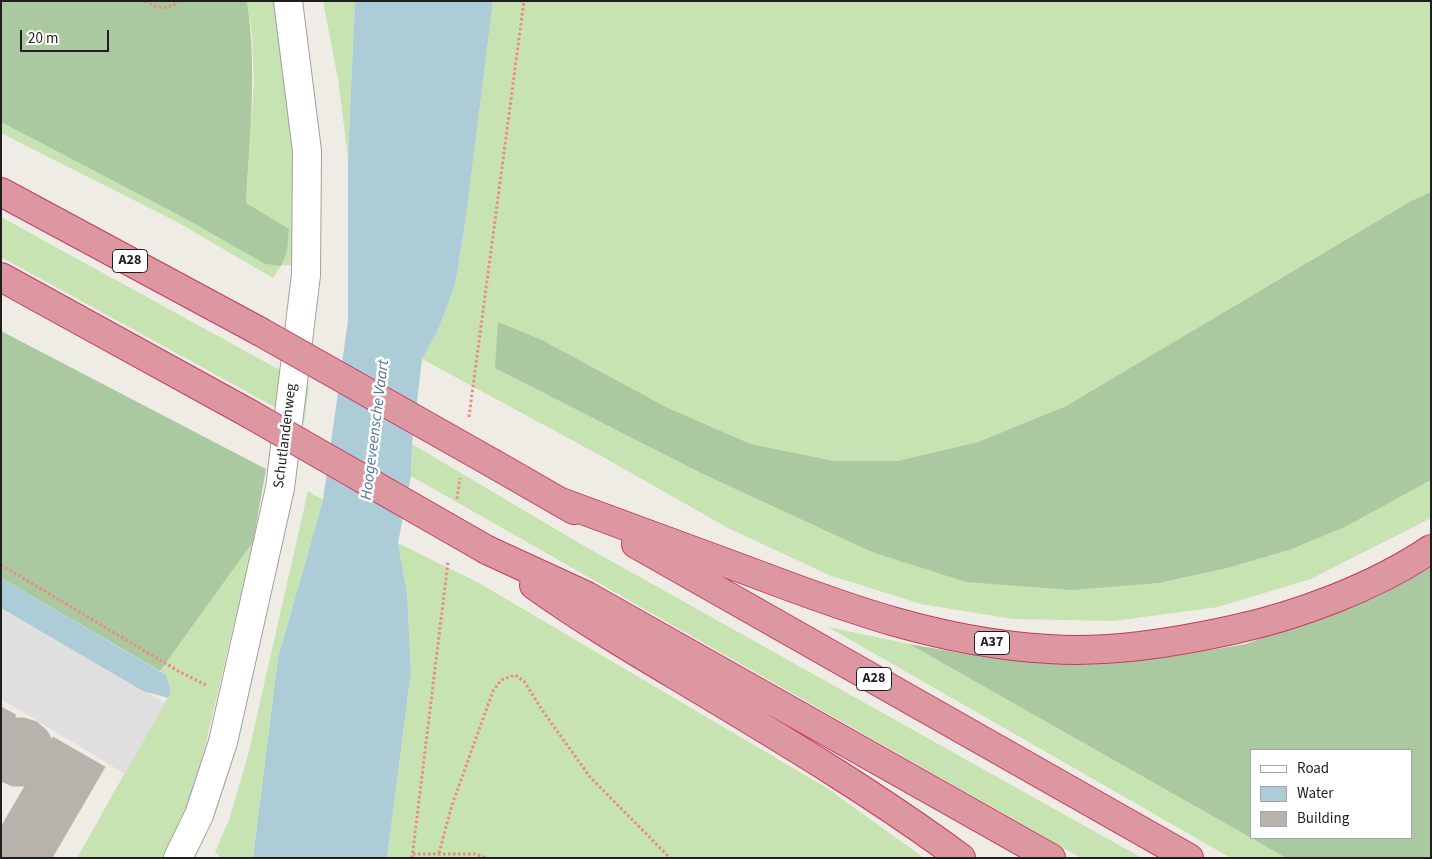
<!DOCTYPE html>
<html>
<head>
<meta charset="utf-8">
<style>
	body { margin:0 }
	#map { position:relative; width:1432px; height:859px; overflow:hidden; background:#efece6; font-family:"Source Sans 3",sans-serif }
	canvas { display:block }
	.frame { position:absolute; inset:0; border:2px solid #1f1f1f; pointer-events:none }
	.legend { position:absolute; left:1250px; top:749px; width:162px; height:90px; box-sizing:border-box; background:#fff; border:1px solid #a5a5a5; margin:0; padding:6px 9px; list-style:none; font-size:15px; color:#1f1f1f }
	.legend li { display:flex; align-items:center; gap:10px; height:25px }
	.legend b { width:25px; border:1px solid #a5a5a5 }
	.scale { position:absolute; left:20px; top:30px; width:89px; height:22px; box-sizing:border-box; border:2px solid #1f1f1f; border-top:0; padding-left:6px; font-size:15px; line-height:18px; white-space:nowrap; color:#1f1f1f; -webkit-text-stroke:4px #fff; paint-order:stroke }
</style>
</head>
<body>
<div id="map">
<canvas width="1432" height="859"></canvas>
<div class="frame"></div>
<ul class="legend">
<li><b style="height:6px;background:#fff"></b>Road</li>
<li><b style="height:14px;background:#acccd7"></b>Water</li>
<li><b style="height:14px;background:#b8b2ac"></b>Building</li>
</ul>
<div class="scale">20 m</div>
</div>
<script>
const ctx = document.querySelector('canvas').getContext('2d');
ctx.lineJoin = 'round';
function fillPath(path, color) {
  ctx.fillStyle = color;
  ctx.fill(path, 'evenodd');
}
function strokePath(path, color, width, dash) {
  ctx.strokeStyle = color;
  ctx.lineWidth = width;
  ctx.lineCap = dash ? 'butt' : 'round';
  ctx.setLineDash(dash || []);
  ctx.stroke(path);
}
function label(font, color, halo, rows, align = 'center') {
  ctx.font = font + ' "Source Sans 3",sans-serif';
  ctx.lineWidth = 5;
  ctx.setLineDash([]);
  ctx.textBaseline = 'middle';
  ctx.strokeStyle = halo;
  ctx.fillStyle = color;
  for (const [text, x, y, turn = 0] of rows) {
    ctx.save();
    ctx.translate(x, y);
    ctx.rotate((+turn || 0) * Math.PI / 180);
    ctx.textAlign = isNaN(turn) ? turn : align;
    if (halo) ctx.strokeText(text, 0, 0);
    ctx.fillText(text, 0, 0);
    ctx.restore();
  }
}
fillPath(new Path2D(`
	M 247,1 L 274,1 L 290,109 L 297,177 L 293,265 L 282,265 L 246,203 L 254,83 L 252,34 Z
	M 323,1 L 355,1 L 348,158 L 338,79 Z
	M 493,1 L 1431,1 L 1431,192 L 1411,201 L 1066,406 L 978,442 L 897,461 L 834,461 L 751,444 L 668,408 L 544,341 L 495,368 L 1159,583 L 1228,568 L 1292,549 L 1345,527 L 1431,480 L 1431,518 L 1311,579 L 1218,607 L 1114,621 L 1013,619 L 921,604 L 829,575 L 728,528 L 603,457 L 422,359 L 438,330 L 455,285 L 465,224 Z
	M 1,122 L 186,219 L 265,264 L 281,266 L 273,278 L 177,222 L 1,133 Z
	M 1,217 L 309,386 L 304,423 L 1,257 Z
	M 412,444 L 579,543 L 1142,858 L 1081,858 L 411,476 Z
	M 308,491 L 323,500 L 278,658 L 253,858 L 221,858 L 215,852 L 229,820 L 248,755 Z
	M 253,542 L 194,794 L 162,858 L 77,858 L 171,691 L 166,675 L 160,671 Z
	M 398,543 L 479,583 L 827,788 L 924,858 L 387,858 L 411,672 L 407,593 Z
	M 828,627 L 909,644 L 1286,858 L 1231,858 Z`), '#c8e3b2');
fillPath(new Path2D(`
	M 1,1 L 247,1 C 257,69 250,135 246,203 L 289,229 L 287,251 L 281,266 L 265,264 L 186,219 L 1,122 Z
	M 1431,192 L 1431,480 L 1345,527 L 1292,549 L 1228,568 L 1159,583 L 1072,590 L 966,582 L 872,552 L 701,473 L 495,368 L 498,322 L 544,341 L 668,408 L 751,444 L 834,461 L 897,461 L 978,442 L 1066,406 L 1411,201 Z
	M 1,331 L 266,469 L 253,542 L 160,671 L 1,578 Z
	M 1431,567 L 1431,858 L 1286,858 L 1251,838 L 1411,838 L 1411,750 L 1251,750 L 1251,838 L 909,644 L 989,658 L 1093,660 L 1167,657 L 1246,644 L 1403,583 Z`), '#aac9a0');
fillPath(new Path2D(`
	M 1,608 L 165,703 L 125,774 L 1,699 Z`), '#dfdfdf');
fillPath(new Path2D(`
	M 355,1 L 493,1 L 465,224 L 455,285 L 438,330 L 422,359 L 412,444 L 411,476 L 398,543 L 407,593 L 411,672 L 387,858 L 253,858 L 278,658 L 323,500 L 348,320 L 348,158 Z
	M 1,578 L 166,675 L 171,691 L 168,698 L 143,691 L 1,608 Z`), '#acccd7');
const building = new Path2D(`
	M 1,707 L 16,715 L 14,718 L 24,718 L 37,722 L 47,731 L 52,740 L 53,737 L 105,767 L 52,858 L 1,858 L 1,827 L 25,786 L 12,786 L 1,781 Z`);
fillPath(building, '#b8b2ac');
strokePath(building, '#bfb4aa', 1);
const minor = new Path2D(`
	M 178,858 L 199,815 L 223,742 L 280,488 L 306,275 L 307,151 L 288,1`);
const highway = new Path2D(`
	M 1,192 L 259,331
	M 1,277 L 250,414
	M 494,464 L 574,510
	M 558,501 C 621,524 684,548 748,571 C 848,609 941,643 1049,649 C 1110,653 1172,643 1232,630 C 1297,616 1375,587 1431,549
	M 636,544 L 1189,858
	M 487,550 L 587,596 L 1051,858
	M 534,585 C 587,623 642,655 697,688 C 787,742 877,796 961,858`);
strokePath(minor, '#a0a0a0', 30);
strokePath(highway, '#c83963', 30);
strokePath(new Path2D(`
	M 145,1 C 156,8 169,11 179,1
	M 469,417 L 524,1
	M 457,499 L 460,478
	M 1,565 L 180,672 L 206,685
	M 439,853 L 452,805 L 493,691 L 501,680 L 515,675 L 524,681 L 542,710 L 590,777 L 670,858
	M 413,854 L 475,854 L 487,858
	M 412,858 L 448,562`), '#eb8c7c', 3, [2.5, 2.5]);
strokePath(minor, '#fff', 28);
strokePath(highway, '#dd97a1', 28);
const highwayBridge = new Path2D(`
	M 259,331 L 494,464
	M 250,414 L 487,550`);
strokePath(highwayBridge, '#c83963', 30, []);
strokePath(highwayBridge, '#dd97a1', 28);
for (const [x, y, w] of [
	[130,261,35],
	[992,643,35],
	[874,679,35]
]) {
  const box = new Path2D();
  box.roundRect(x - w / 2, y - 11.5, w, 23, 4);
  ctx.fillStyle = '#fff';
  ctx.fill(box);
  strokePath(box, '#1f1f1f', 1);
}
label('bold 14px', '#1f1f1f', null, [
	["A28",130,261],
	["A37",992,643],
	["A28",874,679]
]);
label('15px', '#1f1f1f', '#fff', [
	["Schutlandenweg",286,436,-83]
]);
label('italic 16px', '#53759e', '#fff', [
	["Hoogeveensche Vaart",376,430,-83]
]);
</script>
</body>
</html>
